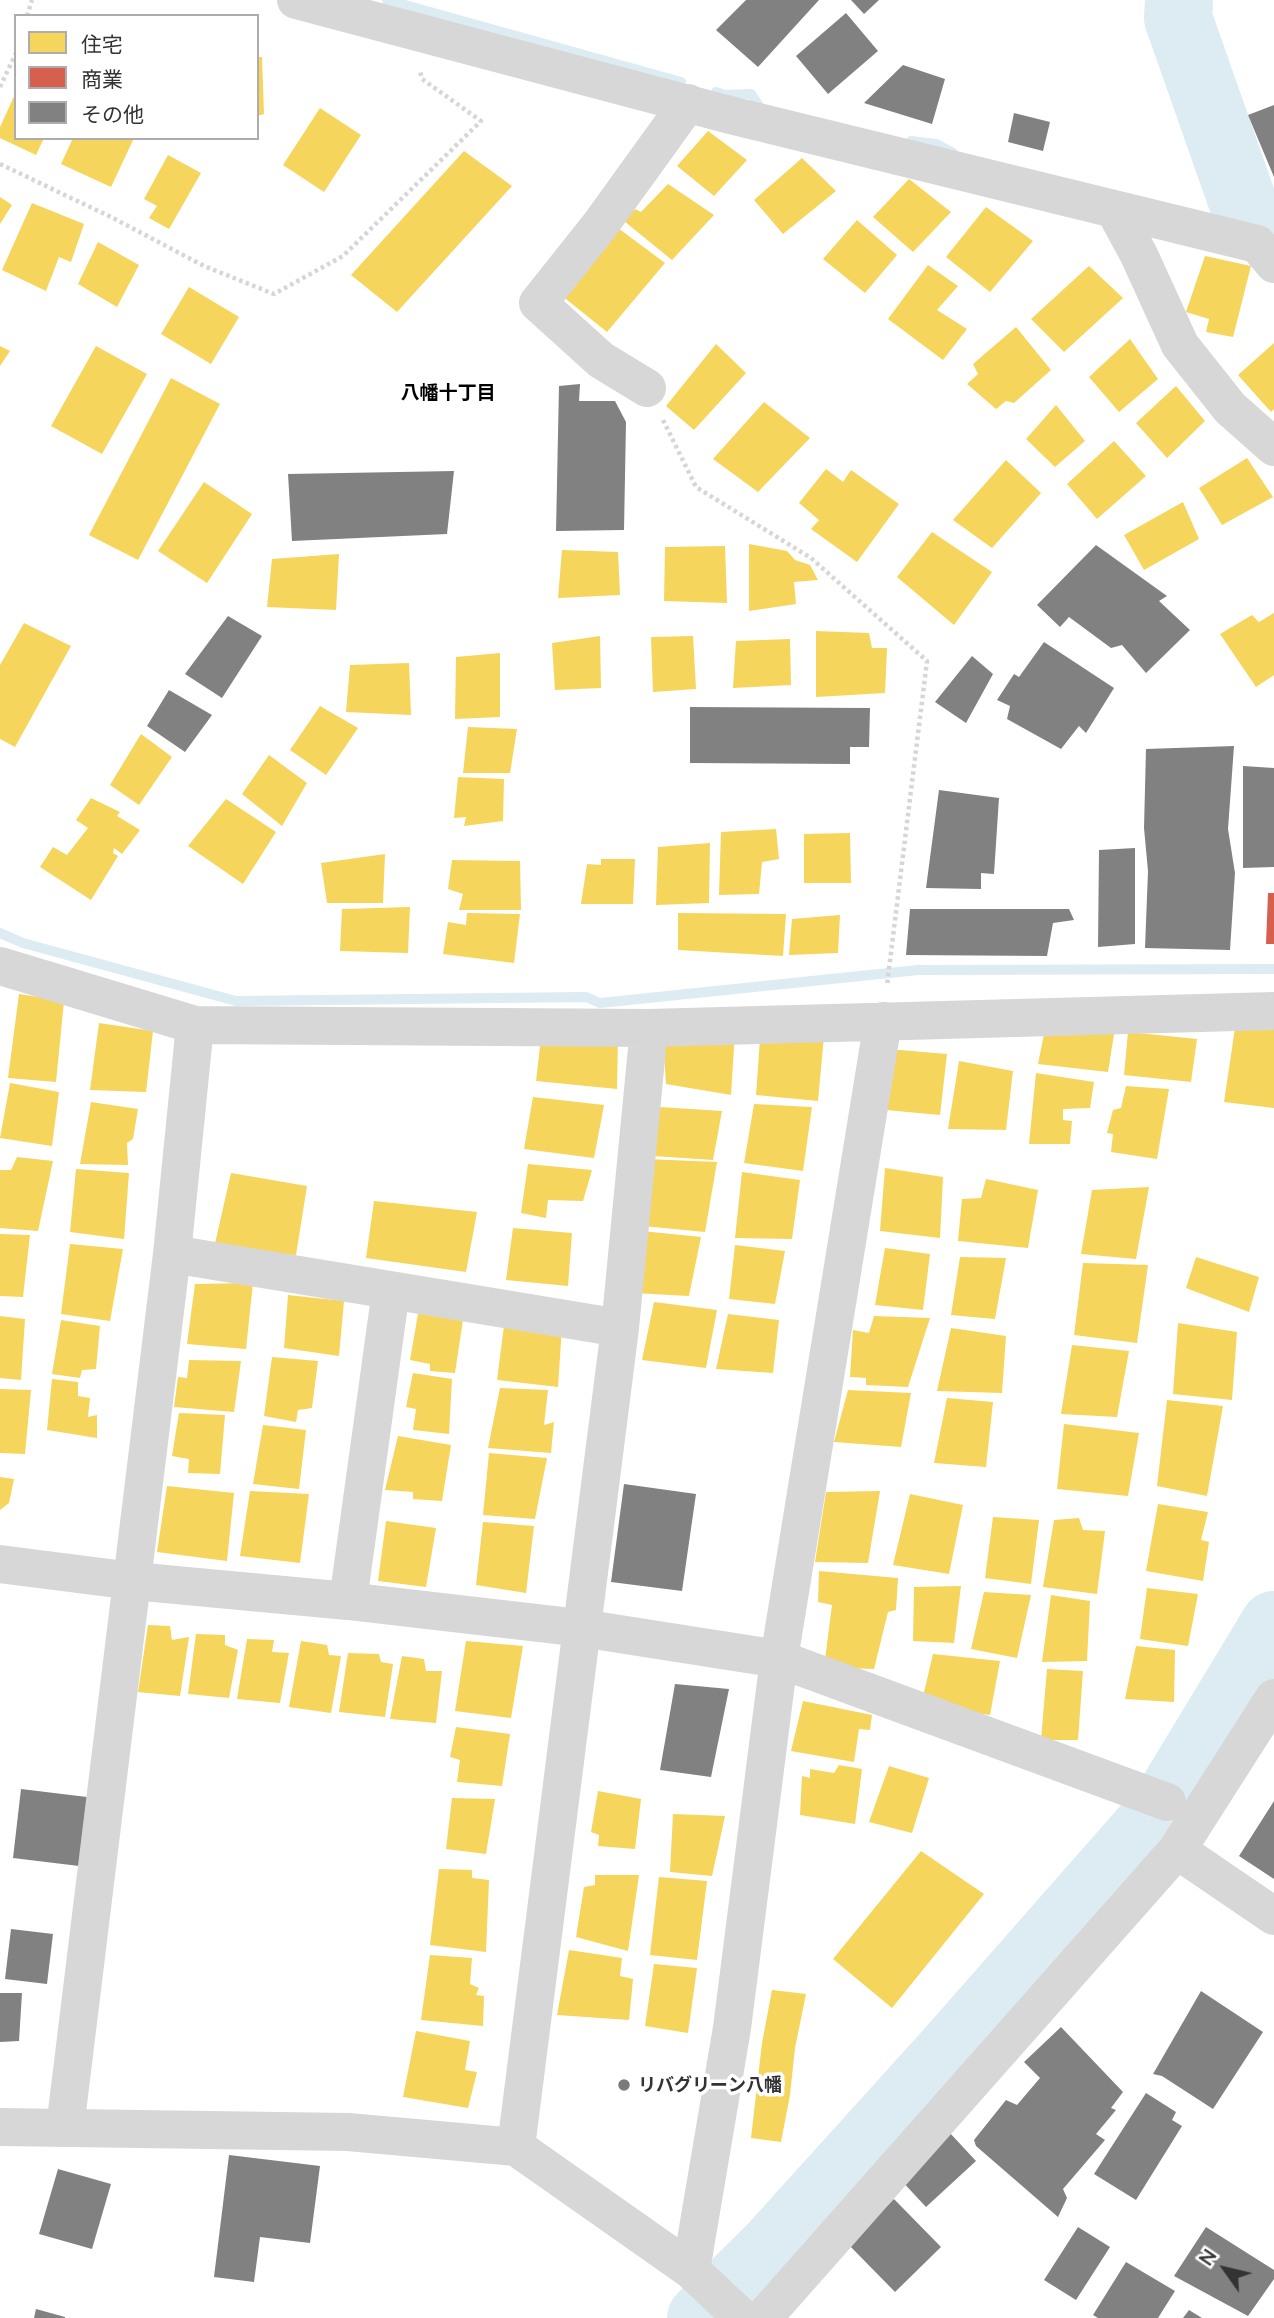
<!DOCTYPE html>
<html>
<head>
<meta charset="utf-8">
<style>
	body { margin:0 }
	#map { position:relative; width:1274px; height:2318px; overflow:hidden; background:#fff; font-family:Lato,"Noto Sans JP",sans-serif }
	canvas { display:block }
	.legend { position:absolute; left:14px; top:14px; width:245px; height:126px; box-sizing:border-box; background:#fff; border:2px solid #adadad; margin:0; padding:9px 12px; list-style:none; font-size:21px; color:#333 }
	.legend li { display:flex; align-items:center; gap:14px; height:35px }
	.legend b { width:35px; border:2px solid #adadad }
	.north { position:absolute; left:1190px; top:2234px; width:70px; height:70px; -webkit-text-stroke:5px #fff; paint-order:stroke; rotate:304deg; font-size:19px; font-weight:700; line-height:28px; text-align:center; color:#333 }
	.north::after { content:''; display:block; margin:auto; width:24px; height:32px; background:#333; clip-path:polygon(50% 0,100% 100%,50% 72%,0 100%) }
</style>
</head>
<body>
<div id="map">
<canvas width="1274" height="2318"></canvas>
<ul class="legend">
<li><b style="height:19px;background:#f6d55c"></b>住宅</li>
<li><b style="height:19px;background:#d6604d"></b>商業</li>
<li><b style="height:19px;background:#818181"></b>その他</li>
</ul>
<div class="north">N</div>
</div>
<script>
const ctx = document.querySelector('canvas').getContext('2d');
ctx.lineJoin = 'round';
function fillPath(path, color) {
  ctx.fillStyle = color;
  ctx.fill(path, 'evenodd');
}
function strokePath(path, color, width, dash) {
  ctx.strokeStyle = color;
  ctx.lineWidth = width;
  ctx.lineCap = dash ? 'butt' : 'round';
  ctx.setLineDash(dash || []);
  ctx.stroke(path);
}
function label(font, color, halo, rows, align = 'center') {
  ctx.font = font + ' Lato,"Noto Sans JP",sans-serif';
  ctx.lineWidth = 7;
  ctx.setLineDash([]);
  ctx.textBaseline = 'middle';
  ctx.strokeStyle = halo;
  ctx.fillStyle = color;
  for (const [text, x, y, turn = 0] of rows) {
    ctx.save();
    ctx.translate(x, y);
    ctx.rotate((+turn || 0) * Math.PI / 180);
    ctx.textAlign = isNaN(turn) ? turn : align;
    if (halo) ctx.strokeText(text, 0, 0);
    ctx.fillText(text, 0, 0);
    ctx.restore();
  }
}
fillPath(new Path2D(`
	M 257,57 L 262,57 L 264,114 L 257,116 Z
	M 16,92 L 16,138 L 44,138 L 36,155 L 0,138 L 0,127 Z
	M 320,108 L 361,135 L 324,192 L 283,165 Z
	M 708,131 L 747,160 L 714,196 L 677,166 Z
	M 73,138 L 134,138 L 111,187 L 61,164 Z
	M 464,151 L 512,186 L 397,312 L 351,275 Z
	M 168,155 L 201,173 L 169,229 L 149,218 L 157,206 L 144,199 Z
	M 802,158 L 836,191 L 783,234 L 754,200 Z
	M 909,179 L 951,212 L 913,252 L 873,217 Z
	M 668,184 L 714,215 L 672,260 L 624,221 L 635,209 L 641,212 Z
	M 0,197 L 12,205 L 0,224 Z
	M 32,203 L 84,224 L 71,262 L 59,257 L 46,291 L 2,270 Z
	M 986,207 L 1033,241 L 990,292 L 946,257 Z
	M 857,220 L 897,255 L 865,293 L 823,259 Z
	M 618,228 L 665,263 L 607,332 L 556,291 Z
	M 98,242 L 139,265 L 117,307 L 78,284 Z
	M 1205,256 L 1251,266 L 1233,337 L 1206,332 L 1209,319 L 1186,312 Z
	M 928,265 L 958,286 L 937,310 L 967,329 L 943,360 L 888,319 Z
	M 1089,266 L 1123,298 L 1064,352 L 1031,319 Z
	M 189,287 L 239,317 L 211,364 L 161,334 Z
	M 1016,327 L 1051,370 L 1014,403 L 1006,401 L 996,409 L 967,384 L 978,374 L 973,364 Z
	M 1130,339 L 1158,379 L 1119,412 L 1089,377 Z
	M 1274,343 L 1274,409 L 1271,412 L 1238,375 Z
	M 716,344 L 746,373 L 694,430 L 666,406 Z
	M 0,346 L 10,351 L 0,366 Z
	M 96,346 L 147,374 L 102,454 L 51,426 Z
	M 171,378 L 220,404 L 138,560 L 89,535 Z
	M 1176,386 L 1205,421 L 1167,458 L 1136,423 Z
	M 764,402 L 810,438 L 758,492 L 713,459 Z
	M 1056,405 L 1085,441 L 1055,467 L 1026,439 Z
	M 1114,441 L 1146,476 L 1097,519 L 1067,484 Z
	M 1247,458 L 1273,497 L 1222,525 L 1199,488 Z
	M 1006,460 L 1041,493 L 992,548 L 953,520 Z
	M 826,469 L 843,482 L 851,470 L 899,504 L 857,562 L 811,529 L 819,520 L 799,503 Z
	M 204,482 L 252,514 L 207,583 L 158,551 Z
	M 1183,502 L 1199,539 L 1144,570 L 1124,535 Z
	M 932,532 L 992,572 L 954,625 L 897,577 Z
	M 749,544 L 787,551 L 795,560 L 810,565 L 818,580 L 794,582 L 796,604 L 749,611 Z
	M 725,546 L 727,603 L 664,601 L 665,547 Z
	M 562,550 L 618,552 L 620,595 L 558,598 Z
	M 339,554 L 336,610 L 267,607 L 272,559 Z
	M 1274,613 L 1274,675 L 1256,687 L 1220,634 L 1252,615 L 1259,622 Z
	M 24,623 L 71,646 L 15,747 L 0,739 L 0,665 Z
	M 816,631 L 869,633 L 872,648 L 887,648 L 885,693 L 816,697 Z
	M 600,636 L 601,688 L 555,690 L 552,643 Z
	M 693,636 L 696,689 L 653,692 L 651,637 Z
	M 790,639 L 791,685 L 733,688 L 736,641 Z
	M 500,653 L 500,717 L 455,719 L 456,657 Z
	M 409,663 L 411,715 L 346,712 L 350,665 Z
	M 320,706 L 358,728 L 326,775 L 290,750 Z
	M 468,727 L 517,729 L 510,773 L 463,773 Z
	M 141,734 L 172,757 L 139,805 L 110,785 Z
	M 269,755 L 307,783 L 282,826 L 242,794 Z
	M 458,777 L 504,779 L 503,821 L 464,826 L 466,817 L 454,818 Z
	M 91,798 L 120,812 L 117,816 L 140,830 L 122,854 L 114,848 L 113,853 L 118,856 L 91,900 L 40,867 L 53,847 L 67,855 L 88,828 L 76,820 Z
	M 226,799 L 276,832 L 243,884 L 188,846 Z
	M 776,829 L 779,859 L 762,862 L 759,894 L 719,895 L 721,832 Z
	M 850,833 L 851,883 L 804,883 L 804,834 Z
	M 710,843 L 709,903 L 656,905 L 658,847 Z
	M 385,854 L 383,903 L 327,903 L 321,863 Z
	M 601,859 L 635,859 L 633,904 L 581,904 L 587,864 L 601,865 Z
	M 452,860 L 520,861 L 521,910 L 459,910 L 463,894 L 448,889 Z
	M 410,907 L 408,953 L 340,951 L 342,909 Z
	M 467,913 L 520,914 L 514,963 L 443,954 L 448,922 L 466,925 Z
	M 678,913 L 786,914 L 783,956 L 678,950 Z
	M 840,915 L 838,953 L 789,955 L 792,919 Z
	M 19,994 L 64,1001 L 56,1082 L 8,1078 Z
	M 99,1023 L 153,1031 L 146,1092 L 90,1090 Z
	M 1274,1027 L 1274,1108 L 1224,1102 L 1235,1028 Z
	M 1115,1028 L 1108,1072 L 1038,1064 L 1045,1029 Z
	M 735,1031 L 731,1095 L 666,1084 L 663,1037 Z
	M 1128,1032 L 1197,1039 L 1191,1082 L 1124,1075 Z
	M 618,1036 L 617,1089 L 536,1081 L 541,1038 Z
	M 824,1036 L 818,1101 L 756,1095 L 760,1039 Z
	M 888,1049 L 947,1054 L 940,1115 L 875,1109 Z
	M 959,1061 L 1013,1071 L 1006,1130 L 948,1129 Z
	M 1036,1073 L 1094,1082 L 1090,1108 L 1063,1109 L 1063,1120 L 1072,1121 L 1070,1144 L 1029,1144 Z
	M 10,1083 L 59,1092 L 52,1146 L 0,1138 Z
	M 1126,1086 L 1169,1089 L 1157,1159 L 1111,1152 L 1113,1134 L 1107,1133 L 1113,1110 L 1121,1108 Z
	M 533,1097 L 604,1105 L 594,1158 L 524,1149 Z
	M 91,1102 L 138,1109 L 133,1139 L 127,1143 L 128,1165 L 80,1164 Z
	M 754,1104 L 812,1107 L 803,1171 L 744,1163 Z
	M 659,1107 L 722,1111 L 713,1160 L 653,1156 Z
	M 17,1157 L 53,1161 L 38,1231 L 0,1228 L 0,1170 L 11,1170 Z
	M 646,1159 L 717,1162 L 705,1232 L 643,1226 Z
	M 528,1164 L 592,1170 L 583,1201 L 548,1200 L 546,1218 L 521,1213 Z
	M 885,1168 L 943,1177 L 940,1238 L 880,1231 Z
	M 76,1169 L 129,1173 L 124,1239 L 70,1232 Z
	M 742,1172 L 800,1180 L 792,1239 L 735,1238 Z
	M 231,1173 L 307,1186 L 296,1255 L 214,1248 Z
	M 986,1179 L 1038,1190 L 1028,1248 L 958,1241 L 962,1199 L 981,1198 Z
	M 1149,1187 L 1136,1259 L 1081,1254 L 1092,1190 Z
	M 374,1201 L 477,1212 L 466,1272 L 366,1258 Z
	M 513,1228 L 572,1233 L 568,1286 L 506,1280 Z
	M 642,1231 L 701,1237 L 689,1296 L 634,1293 Z
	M 0,1234 L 30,1235 L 23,1297 L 0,1296 Z
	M 70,1244 L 123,1249 L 110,1321 L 61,1314 Z
	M 735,1245 L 785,1251 L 775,1304 L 729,1299 Z
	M 885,1248 L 930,1254 L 923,1310 L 875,1305 Z
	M 960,1257 L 1006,1258 L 995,1319 L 951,1315 Z
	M 1196,1257 L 1259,1277 L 1249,1312 L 1186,1288 Z
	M 1083,1263 L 1148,1265 L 1137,1343 L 1074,1335 Z
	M 253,1283 L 246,1349 L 187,1344 L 195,1284 Z
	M 288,1295 L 344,1301 L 339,1356 L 284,1348 Z
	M 654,1302 L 717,1310 L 706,1368 L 642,1360 Z
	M 419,1308 L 464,1313 L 455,1373 L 430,1371 L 430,1364 L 410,1360 Z
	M 728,1314 L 779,1320 L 773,1373 L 716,1369 Z
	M 0,1316 L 25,1319 L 21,1380 L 0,1378 Z
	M 874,1316 L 930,1318 L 908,1387 L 866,1385 L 866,1378 L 850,1377 L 853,1330 L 869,1333 Z
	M 505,1318 L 562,1326 L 558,1387 L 497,1380 Z
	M 61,1320 L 100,1326 L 96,1369 L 82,1370 L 80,1378 L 52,1374 Z
	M 1178,1323 L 1237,1332 L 1232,1400 L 1173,1394 Z
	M 951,1328 L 1006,1336 L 1002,1393 L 937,1391 Z
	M 1072,1345 L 1129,1351 L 1117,1417 L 1061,1414 Z
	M 272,1357 L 318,1361 L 312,1408 L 298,1410 L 296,1422 L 264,1416 Z
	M 189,1360 L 241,1361 L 234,1412 L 174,1407 L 178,1377 L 187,1378 Z
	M 413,1373 L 452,1379 L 449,1434 L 413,1430 L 416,1409 L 406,1407 Z
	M 52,1379 L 78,1382 L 78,1396 L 90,1398 L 88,1417 L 97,1415 L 97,1438 L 47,1430 Z
	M 500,1388 L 548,1390 L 544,1425 L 554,1422 L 551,1453 L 488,1448 Z
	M 0,1389 L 31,1390 L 25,1454 L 0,1453 Z
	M 848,1390 L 911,1393 L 901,1447 L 834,1442 Z
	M 947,1398 L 993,1402 L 986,1467 L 934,1463 Z
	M 1167,1400 L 1223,1406 L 1207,1496 L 1157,1486 Z
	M 179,1413 L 225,1415 L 220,1474 L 188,1473 L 189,1459 L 172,1456 Z
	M 1064,1424 L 1139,1433 L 1128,1496 L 1057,1489 Z
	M 263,1425 L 306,1430 L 299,1489 L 253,1484 Z
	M 398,1436 L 451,1445 L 442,1501 L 413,1499 L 413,1492 L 385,1490 Z
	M 489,1453 L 547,1458 L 535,1519 L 483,1515 Z
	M 0,1477 L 14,1479 L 9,1503 L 0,1510 Z
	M 167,1486 L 234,1493 L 227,1561 L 157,1552 Z
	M 250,1491 L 309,1494 L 300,1563 L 240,1556 Z
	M 880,1491 L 868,1563 L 815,1562 L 826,1492 Z
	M 910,1494 L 963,1505 L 949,1574 L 893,1565 Z
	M 1158,1504 L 1208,1512 L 1201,1540 L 1209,1542 L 1203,1581 L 1146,1571 Z
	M 993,1517 L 1039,1520 L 1031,1584 L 985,1578 Z
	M 1079,1518 L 1083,1530 L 1105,1531 L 1097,1594 L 1043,1587 L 1054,1520 Z
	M 386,1521 L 436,1528 L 426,1587 L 378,1581 Z
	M 483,1522 L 534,1526 L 526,1593 L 476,1585 Z
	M 819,1571 L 898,1578 L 896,1610 L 888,1612 L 874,1669 L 824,1667 L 832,1605 L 818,1602 Z
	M 961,1586 L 954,1643 L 913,1641 L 914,1587 Z
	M 1147,1588 L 1198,1594 L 1188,1646 L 1140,1639 Z
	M 984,1592 L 1031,1595 L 1017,1658 L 971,1649 Z
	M 1051,1595 L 1090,1601 L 1087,1661 L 1042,1662 Z
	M 148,1625 L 170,1626 L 172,1640 L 189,1637 L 180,1696 L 138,1692 Z
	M 196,1634 L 225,1635 L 225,1645 L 238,1650 L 229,1698 L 188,1694 Z
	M 247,1639 L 274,1640 L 272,1652 L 289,1653 L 280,1703 L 237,1699 Z
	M 301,1641 L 327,1645 L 329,1655 L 341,1656 L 331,1713 L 289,1707 Z
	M 466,1641 L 523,1646 L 511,1718 L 455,1711 Z
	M 1136,1646 L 1175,1650 L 1174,1702 L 1125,1699 Z
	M 348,1653 L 379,1654 L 381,1662 L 393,1664 L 385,1717 L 339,1712 Z
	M 933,1654 L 1000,1661 L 990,1715 L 921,1705 Z
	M 402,1656 L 424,1659 L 426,1671 L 442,1671 L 436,1723 L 390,1719 Z
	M 1047,1669 L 1083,1671 L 1078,1740 L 1041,1740 Z
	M 803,1701 L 872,1715 L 870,1730 L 859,1729 L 854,1762 L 791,1751 Z
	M 456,1727 L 510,1734 L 502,1786 L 457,1782 L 460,1760 L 450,1757 Z
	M 839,1765 L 862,1769 L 855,1824 L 800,1815 L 802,1776 L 810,1778 L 810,1769 L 834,1773 Z
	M 889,1766 L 929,1778 L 912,1833 L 869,1822 Z
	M 598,1791 L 641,1799 L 635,1849 L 598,1846 L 599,1835 L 591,1832 Z
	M 452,1798 L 495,1799 L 486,1854 L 446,1849 Z
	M 673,1814 L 725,1816 L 712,1876 L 670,1872 Z
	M 921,1851 L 984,1894 L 892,2008 L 833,1959 Z
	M 439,1869 L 472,1870 L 472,1878 L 489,1880 L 486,1952 L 430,1945 Z
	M 595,1875 L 639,1875 L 628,1951 L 576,1937 L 584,1887 L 595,1885 Z
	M 659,1877 L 707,1881 L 697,1960 L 650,1955 Z
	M 569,1950 L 622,1958 L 620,1976 L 633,1979 L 629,2020 L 557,2015 Z
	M 430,1955 L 472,1958 L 470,1984 L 479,1988 L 476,1995 L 484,1996 L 483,2026 L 421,2020 Z
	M 654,1964 L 697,1968 L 688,2033 L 645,2026 Z
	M 772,1990 L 806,1994 L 795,2048 L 790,2095 L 781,2142 L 751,2138 L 762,2043 Z
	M 416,2031 L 470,2041 L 465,2070 L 477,2072 L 468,2108 L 403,2097 Z`), '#f6d55c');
fillPath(new Path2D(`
	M 1268,893 L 1274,893 L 1274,944 L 1266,944 Z`), '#d6604d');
strokePath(new Path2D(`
	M 387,0 L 681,82
	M 716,92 L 725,95 L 751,94 L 763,112
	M 911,141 L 936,144 L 953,153
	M 1229,220 L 1249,220 L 1232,167 L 1274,204
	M 0,933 L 23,943 L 236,1001 L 586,997 L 600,1003 L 918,970 L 1274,969`), '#ddebf3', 10);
strokePath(new Path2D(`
	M 1179,0 L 1178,18 L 1249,220
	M 701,2318 L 771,2249 L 950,2051 L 1162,1810 L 1274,1625`), '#ddebf3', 68);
fillPath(new Path2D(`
	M 746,0 L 819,0 L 758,67 L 716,30 Z
	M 851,0 L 879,0 L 864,14 Z
	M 846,13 L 878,51 L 828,94 L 796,56 Z
	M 903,65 L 945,79 L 932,124 L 864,103 Z
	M 1274,105 L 1274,177 L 1248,115 Z
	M 1014,113 L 1050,122 L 1043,151 L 1008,142 Z
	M 580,384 L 579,401 L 615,401 L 626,422 L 624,530 L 556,531 L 559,386 Z
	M 454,471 L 447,534 L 292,541 L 288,474 Z
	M 1096,545 L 1167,596 L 1159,601 L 1190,630 L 1146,673 L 1122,645 L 1111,648 L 1069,617 L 1060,627 L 1037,605 Z
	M 228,616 L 262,636 L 222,698 L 185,674 Z
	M 1044,642 L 1114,688 L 1086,733 L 1079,726 L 1061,749 L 1007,719 L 1010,706 L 997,700 L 1014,674 L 1019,677 Z
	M 972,656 L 993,674 L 966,723 L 935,702 Z
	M 169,690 L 212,715 L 185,752 L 147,726 Z
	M 690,707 L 870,708 L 869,747 L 850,747 L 850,764 L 690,763 Z
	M 1234,746 L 1228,829 L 1235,873 L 1230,950 L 1145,948 L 1148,871 L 1144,828 L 1146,749 Z
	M 1243,766 L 1274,768 L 1274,867 L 1243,868 Z
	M 939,790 L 999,798 L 994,874 L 981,873 L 981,889 L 926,888 Z
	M 1135,848 L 1135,944 L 1098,947 L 1099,850 Z
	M 910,909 L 1069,909 L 1074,920 L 1053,923 L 1047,956 L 906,955 Z
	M 624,1484 L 696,1494 L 682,1591 L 611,1582 Z
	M 675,1684 L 729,1689 L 711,1777 L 660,1770 Z
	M 21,1789 L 87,1797 L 79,1866 L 13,1858 Z
	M 1274,1801 L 1274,1879 L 1239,1856 Z
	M 11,1929 L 53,1934 L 47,1984 L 5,1979 Z
	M 1201,1991 L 1263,2032 L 1213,2109 L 1162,2076 L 1153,2074 Z
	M 0,1993 L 22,1993 L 19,2041 L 0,2042 Z
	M 1061,2027 L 1123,2092 L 1111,2108 L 1116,2110 L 1096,2134 L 1105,2140 L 1063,2189 L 1067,2198 L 1058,2217 L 976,2146 L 974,2140 L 1006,2100 L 1017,2105 L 1040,2078 L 1024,2062 Z
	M 1146,2093 L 1176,2112 L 1172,2120 L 1182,2126 L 1136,2200 L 1094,2174 Z
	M 949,2132 L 976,2161 L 926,2207 L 899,2178 Z
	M 229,2155 L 320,2166 L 310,2243 L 260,2237 L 254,2282 L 214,2277 Z
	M 58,2169 L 111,2184 L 92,2249 L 39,2234 Z
	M 894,2199 L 941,2247 L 895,2292 L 848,2244 Z
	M 1078,2227 L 1110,2247 L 1076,2300 L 1044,2280 Z
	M 1206,2227 L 1274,2270 L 1274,2279 L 1248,2316 L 1174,2276 Z
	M 1126,2262 L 1175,2291 L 1158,2318 L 1098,2318 L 1093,2315 Z
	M 36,2309 L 65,2317 L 65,2318 L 34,2318 Z
	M 1189,2310 L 1202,2318 L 1183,2318 Z`), '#818181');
strokePath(new Path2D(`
	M 27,16 L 32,0
	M 0,87 L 16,53
	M 0,164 L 113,218 L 204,266 L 274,294 L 343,256 L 481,121 L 422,79 L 420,71
	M 663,420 L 696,487 L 811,558 L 927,661 L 887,985`), '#d6d6d6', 4.5, [3.5, 3.5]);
strokePath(new Path2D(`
	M 296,0 L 730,115 L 1257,244 L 1274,264
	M 1114,209 L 1139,255 L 1180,345 L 1230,408 L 1274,447
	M 647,388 L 601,360 L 538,303 L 600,225 L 688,103
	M 0,966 L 195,1025 L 649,1028 L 1274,1011
	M 172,1254 L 620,1328
	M 0,1564 L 133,1581 L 348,1601 L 581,1628 L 779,1659 L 1167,1802
	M 348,1601 L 391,1290
	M 1177,1850 L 1274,1916
	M 0,2127 L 348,2132 L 516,2147 L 691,2270 L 742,2318
	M 65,2128 L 172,1254 L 195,1025
	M 516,2147 L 620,1328 L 649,1028
	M 691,2270 L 732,2028 L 779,1659 L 883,1021
	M 763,2318 L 1177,1850 L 1274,1698`), '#d7d7d7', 38);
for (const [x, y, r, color] of [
	[624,2085,7,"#7a7a7a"]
]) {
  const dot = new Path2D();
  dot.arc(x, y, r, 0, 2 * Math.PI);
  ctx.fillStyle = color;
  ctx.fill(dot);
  strokePath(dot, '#fff', 2.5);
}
label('bold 18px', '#333', '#fff', [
	["リバグリーン八幡",638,2085]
], 'left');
label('bold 19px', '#000', '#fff', [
	["八幡十丁目",448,393]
]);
</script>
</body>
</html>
